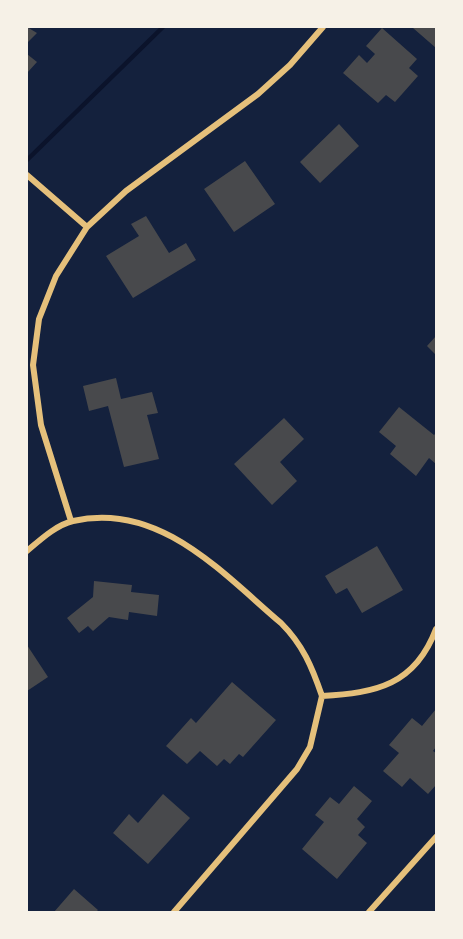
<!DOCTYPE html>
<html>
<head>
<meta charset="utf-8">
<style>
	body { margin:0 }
	#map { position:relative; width:463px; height:939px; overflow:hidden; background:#14213d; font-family:Figtree,sans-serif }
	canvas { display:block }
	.frame { position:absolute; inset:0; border:28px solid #f6f1e7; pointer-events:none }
</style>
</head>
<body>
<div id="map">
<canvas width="463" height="939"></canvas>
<div class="frame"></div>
</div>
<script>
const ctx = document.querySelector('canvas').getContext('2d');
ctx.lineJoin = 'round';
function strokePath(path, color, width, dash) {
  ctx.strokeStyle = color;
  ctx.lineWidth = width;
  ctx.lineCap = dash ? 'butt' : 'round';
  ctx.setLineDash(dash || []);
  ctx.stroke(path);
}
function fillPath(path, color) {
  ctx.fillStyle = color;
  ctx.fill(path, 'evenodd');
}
strokePath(new Path2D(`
	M 27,160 L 163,27`), '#0b132b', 4.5);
fillPath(new Path2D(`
	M 27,27 L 37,33 L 27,43 Z
	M 414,27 L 436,27 L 436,48 L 413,28 Z
	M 382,28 L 417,59 L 409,68 L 418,76 L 395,102 L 386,95 L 378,103 L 343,73 L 359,55 L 367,63 L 375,54 L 366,46 Z
	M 27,54 L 37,62 L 27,73 Z
	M 339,124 L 359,146 L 320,183 L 300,162 Z
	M 245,161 L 275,204 L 234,232 L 204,189 Z
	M 146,216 L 169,253 L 186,243 L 196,260 L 133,298 L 106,256 L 139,236 L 131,224 Z
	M 436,336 L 436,355 L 427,346 Z
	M 116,378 L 121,399 L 152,392 L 158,413 L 147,415 L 159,459 L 124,467 L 108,406 L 89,411 L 83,386 Z
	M 399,407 L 434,435 L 436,433 L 436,464 L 429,458 L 416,476 L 390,454 L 396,446 L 379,432 Z
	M 284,418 L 304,439 L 280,462 L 297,481 L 272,505 L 234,464 Z
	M 377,546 L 403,590 L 362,613 L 347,588 L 336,594 L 325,576 Z
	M 94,581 L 132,585 L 131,592 L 159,595 L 157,616 L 129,612 L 128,620 L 109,617 L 93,631 L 88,626 L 79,633 L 67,618 L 93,597 Z
	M 27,645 L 48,677 L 27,691 Z
	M 232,682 L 276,720 L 243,757 L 239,754 L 230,764 L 224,759 L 217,766 L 200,751 L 187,764 L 166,746 L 191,718 L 196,723 Z
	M 436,709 L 436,747 L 433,751 L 436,753 L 436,785 L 428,794 L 410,778 L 402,787 L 383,771 L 399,753 L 389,745 L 412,718 L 422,726 Z
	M 354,786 L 372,801 L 357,819 L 365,827 L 358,835 L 367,843 L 337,879 L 302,849 L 324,822 L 315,815 L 330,797 L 339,804 Z
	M 163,794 L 190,818 L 148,864 L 113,833 L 129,814 L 138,823 Z
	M 74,889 L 98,910 L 96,912 L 54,912 Z`), '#48494c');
strokePath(new Path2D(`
	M 27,175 L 87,227
	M 71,521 L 41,425 L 33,365 L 39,319 L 56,276 L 87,227 L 126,191 L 258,94 L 290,65 L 323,27
	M 27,551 C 40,540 56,525 73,521 C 159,501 222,573 281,623 C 303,645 312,667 322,696
	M 322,696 C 376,693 415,685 436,629
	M 174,912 L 297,769 L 310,747 L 322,696
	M 369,912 L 436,837`), '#e5c07b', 6);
</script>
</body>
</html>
